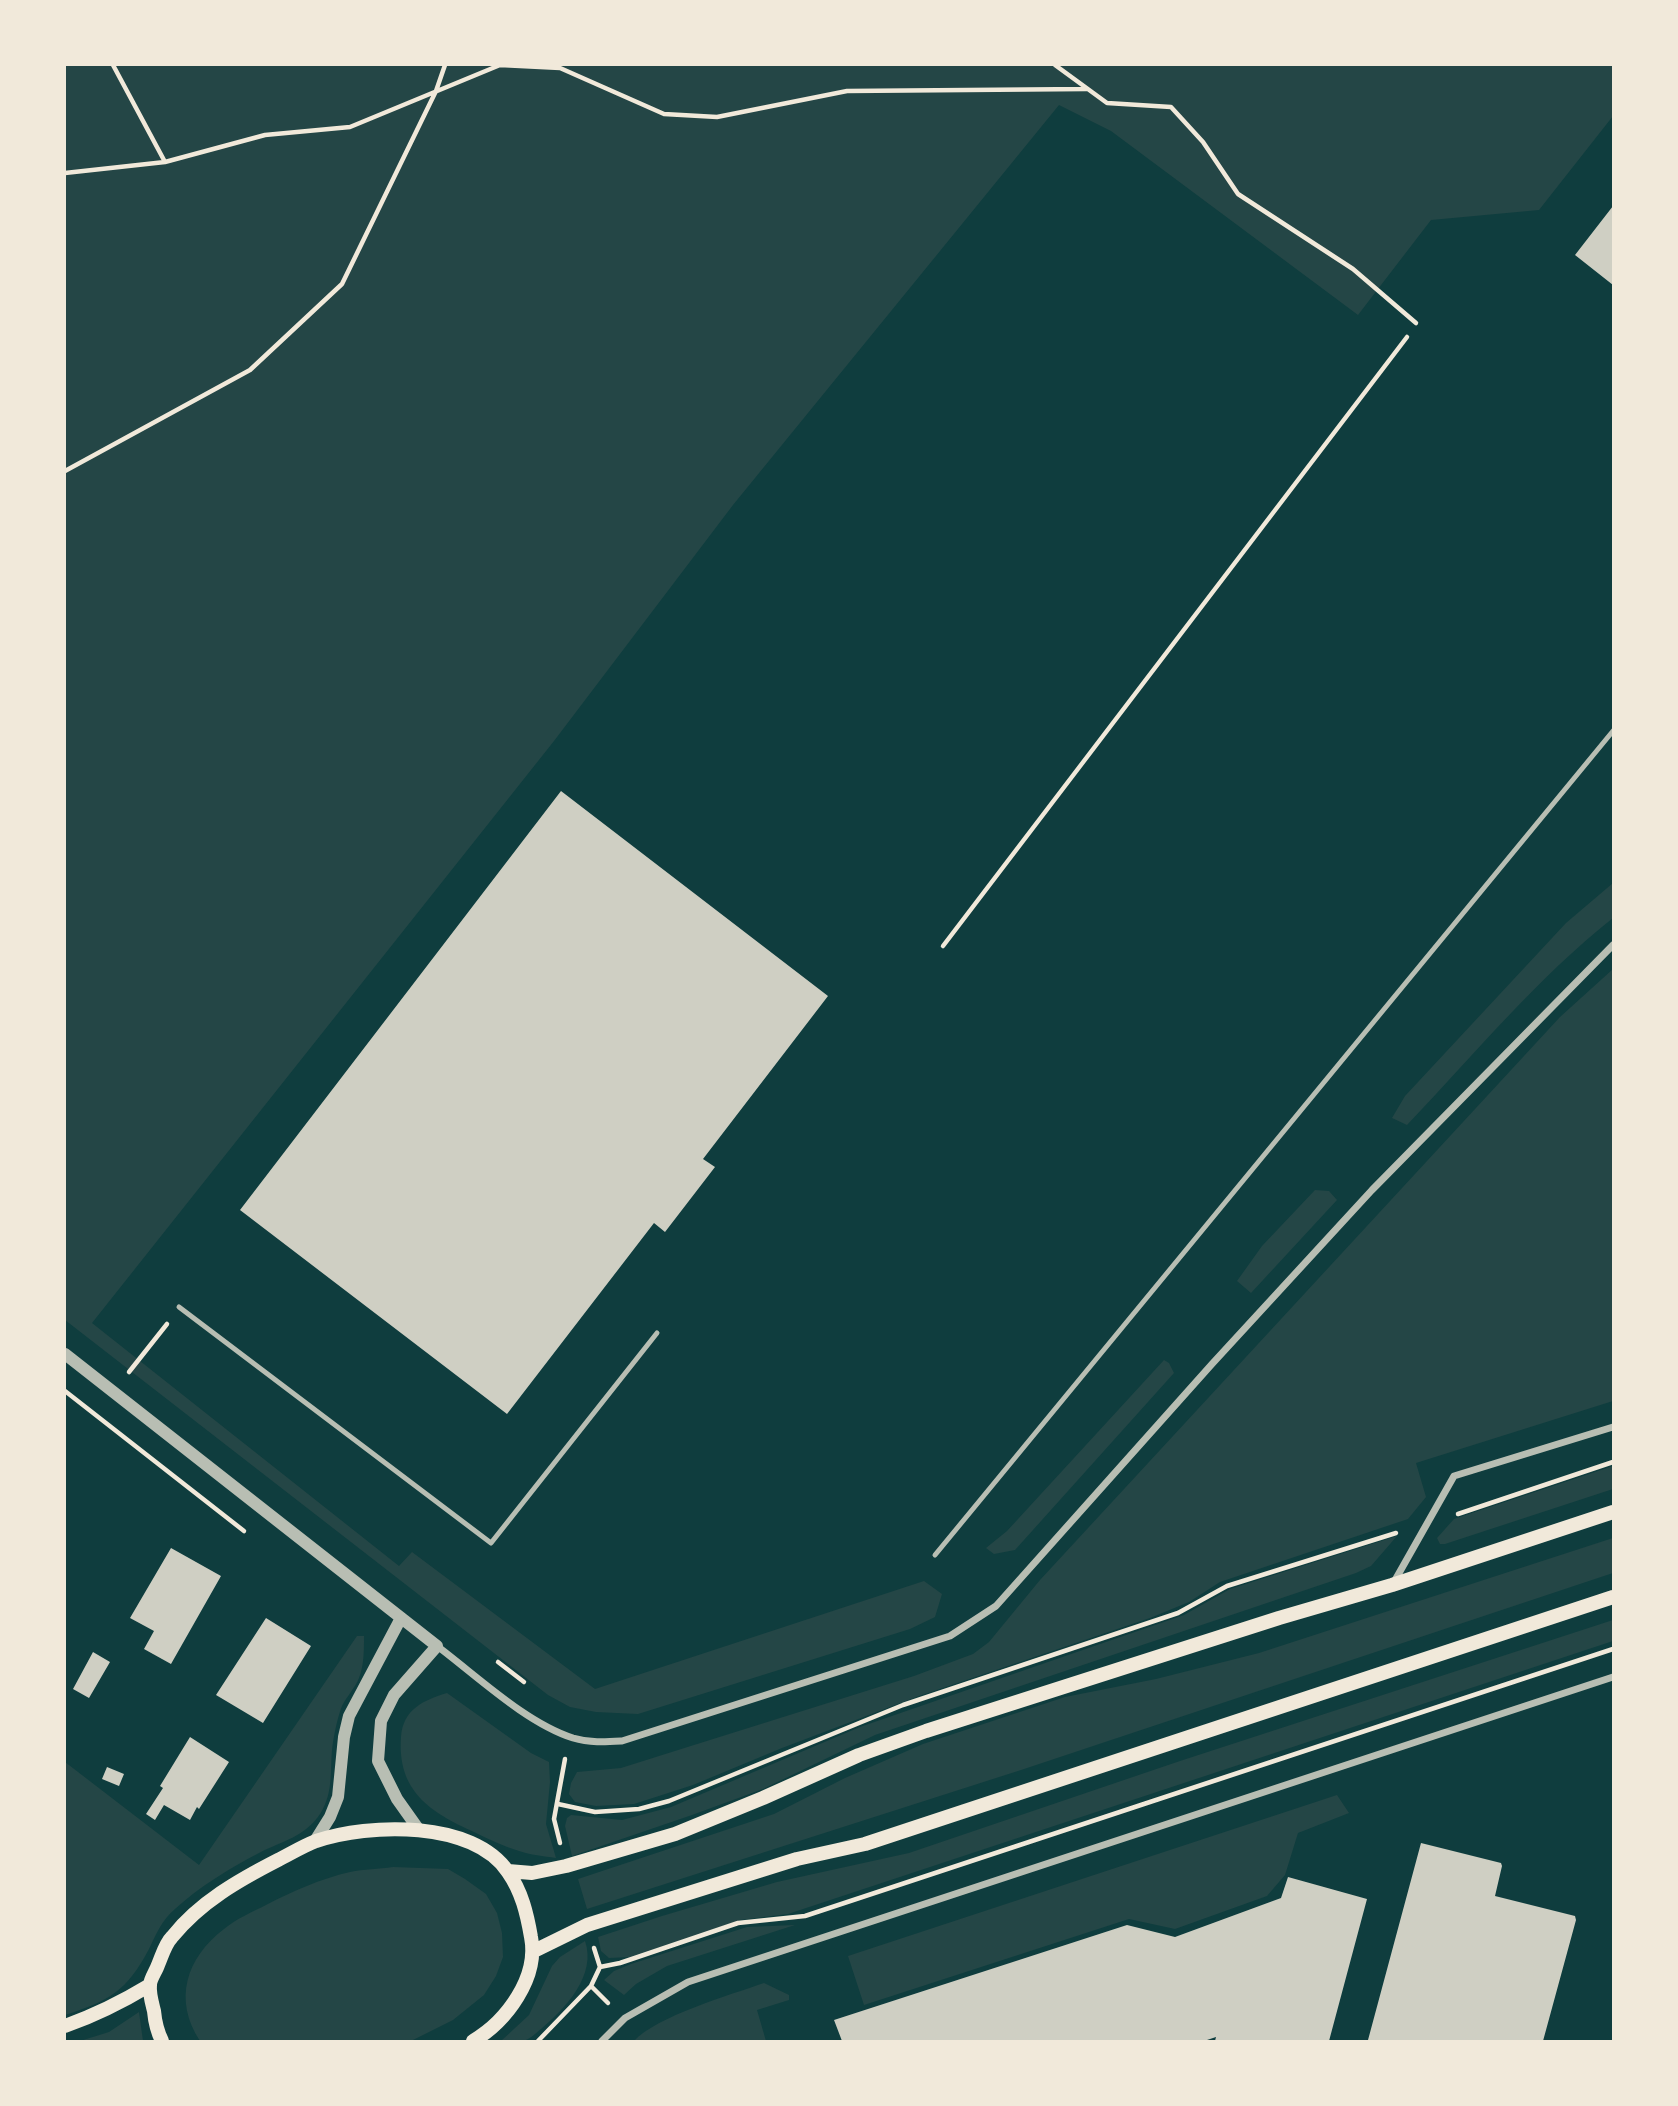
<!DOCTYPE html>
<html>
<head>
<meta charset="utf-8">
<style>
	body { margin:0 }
	#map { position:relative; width:1678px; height:2106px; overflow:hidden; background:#0f3d3e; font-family:Poppins,sans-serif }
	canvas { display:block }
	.frame { position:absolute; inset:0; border:66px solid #f1e9da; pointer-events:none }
</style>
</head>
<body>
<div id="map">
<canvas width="1678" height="2106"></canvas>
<div class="frame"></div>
</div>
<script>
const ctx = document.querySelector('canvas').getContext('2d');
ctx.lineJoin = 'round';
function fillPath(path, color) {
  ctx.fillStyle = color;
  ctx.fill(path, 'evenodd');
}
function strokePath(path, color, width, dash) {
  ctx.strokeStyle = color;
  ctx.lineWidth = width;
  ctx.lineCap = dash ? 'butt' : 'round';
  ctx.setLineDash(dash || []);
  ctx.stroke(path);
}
fillPath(new Path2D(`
	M 65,65 L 1613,65 L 1613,116 L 1539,210 L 1431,220 L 1358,315 L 1111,131 L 1059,105 L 733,505 L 554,741 L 92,1323 L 399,1566 L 412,1552 L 595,1689 L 924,1581 L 942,1594 L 935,1617 L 910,1629 L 638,1714 L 596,1712 L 570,1707 L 548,1695 L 65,1320 Z
	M 1613,883 L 1613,918 C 1537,978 1474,1055 1407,1125 L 1392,1118 L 1405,1096 L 1566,923 Z
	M 1613,969 L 1613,1401 L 1416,1463 L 1426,1497 L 1408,1519 L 1220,1582 L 1189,1602 L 1150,1618 L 919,1696 L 782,1748 L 693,1785 L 634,1804 L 596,1806 L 575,1802 L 569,1794 L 571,1783 L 577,1772 L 621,1768 L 694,1745 L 914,1676 L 973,1654 L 989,1642 L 1040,1580 L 1560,1017 Z
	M 1315,1190 L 1329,1191 L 1337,1200 L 1251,1293 L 1237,1281 L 1262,1246 Z
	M 1164,1360 L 1169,1363 L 1174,1373 L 1015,1550 L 994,1554 L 986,1548 L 1007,1531 Z
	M 1613,1466 L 1613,1489 L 1445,1544 L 1440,1544 L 1437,1538 L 1454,1519 Z
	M 1397,1536 L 1371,1566 L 1356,1573 L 875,1735 L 763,1789 L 692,1815 L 572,1856 L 565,1826 L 567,1818 L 571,1815 L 622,1820 L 671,1807 L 860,1727 L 1184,1615 L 1230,1589 Z
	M 1613,1538 L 1613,1573 L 1021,1770 L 587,1909 L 578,1879 L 774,1814 L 845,1778 L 923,1744 L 1065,1697 L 1156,1679 L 1259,1653 Z
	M 1613,1620 L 1613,1641 L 788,1914 L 740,1920 L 630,1957 L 609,1958 L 601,1951 L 598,1937 L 662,1916 L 777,1882 L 909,1853 L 1180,1761 Z
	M 357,1636 L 364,1636 C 364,1650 364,1666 359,1678 C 355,1688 347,1696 342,1706 C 338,1716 335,1730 333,1742 C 329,1766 335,1791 320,1814 C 305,1837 282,1841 259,1853 C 230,1868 199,1887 175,1909 C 162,1920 156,1934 149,1949 C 127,1991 109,2001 65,2015 L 65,1762 L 199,1865 Z
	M 447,1693 L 531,1753 L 549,1762 L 550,1782 L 546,1824 L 556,1858 C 544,1856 530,1855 519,1851 C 503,1846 488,1839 474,1832 C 430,1812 397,1791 401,1737 C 403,1709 424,1700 447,1693 Z
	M 1337,1795 L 1349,1813 L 1298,1833 L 1285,1875 L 1267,1896 L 1175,1929 L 1129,1919 L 864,2005 L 848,1956 Z
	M 393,1867 L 448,1869 L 465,1879 L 486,1894 L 497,1913 L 502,1933 L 503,1957 L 496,1976 L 484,1995 L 453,2020 L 411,2041 L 200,2041 C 173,2000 186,1958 224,1929 C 236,1919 252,1912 266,1905 C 293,1891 320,1879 350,1872 C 364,1869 379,1869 393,1867 Z
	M 795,1925 L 667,1966 L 636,1984 L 624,1995 L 604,1980 L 614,1971 L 631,1964 L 747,1927 Z
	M 585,1941 C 597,1975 565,2009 541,2029 C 536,2033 529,2040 523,2041 C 516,2043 508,2041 501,2041 L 529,2015 L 552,1966 L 560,1957 Z
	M 764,1983 L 789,1995 L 789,2000 L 757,2010 L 766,2041 L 634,2041 C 657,2016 730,1995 764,1983 Z
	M 139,2012 L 143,2041 L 80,2041 L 109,2032 Z`), '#244646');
fillPath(new Path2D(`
	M 1613,206 L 1613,285 L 1575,255 Z
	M 561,791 L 828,996 L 703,1159 L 715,1167 L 665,1232 L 654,1223 L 507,1414 L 240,1210 Z
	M 171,1548 L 221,1576 L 171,1664 L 144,1649 L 154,1631 L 130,1618 Z
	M 266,1618 L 311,1646 L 263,1723 L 216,1695 Z
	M 93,1652 L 110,1662 L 89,1698 L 73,1689 Z
	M 190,1737 L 229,1762 L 199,1809 L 197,1807 L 190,1820 L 164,1805 L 155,1820 L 146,1814 L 163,1788 L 160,1786 Z
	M 107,1767 L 124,1774 L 119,1786 L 102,1779 Z
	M 1421,1843 L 1501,1863 L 1502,1866 L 1495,1896 L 1575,1916 L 1576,1920 L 1543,2041 L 1375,2041 L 1368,2040 Z
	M 1288,1877 L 1367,1899 L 1329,2041 L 1215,2041 L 1216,2037 L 1204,2041 L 842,2041 L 834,2020 L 1127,1925 L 1175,1937 L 1281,1898 Z`), '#cfcfc3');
strokePath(new Path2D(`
	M 113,65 L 165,162
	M 1055,65 L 1107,103 L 1171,107 L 1203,142 L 1238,194 L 1353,269 L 1416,323
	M 65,173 L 165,162 L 265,135 L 350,127 L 500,65 L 560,68 L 664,114 L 717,117 L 847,91 L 1087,89
	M 65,471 L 250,370 L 342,284 L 436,91 L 445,65
	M 943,946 L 1407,337
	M 129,1372 L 167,1324
	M 65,1391 L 244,1531
	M 1458,1514 L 1613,1462
	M 498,1662 L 524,1682
	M 558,1804 L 595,1812 L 639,1809 L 669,1801 L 903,1705 L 1178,1613 L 1227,1586 L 1396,1533
	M 560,1843 L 554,1819 L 565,1759
	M 600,1967 L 620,1963 L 738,1923 L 805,1916 L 1613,1649
	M 591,1986 L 608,2003
	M 538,2041 L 591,1986 L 600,1967 L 594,1948`), '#f1e9da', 4.5);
strokePath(new Path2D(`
	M 179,1307 L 491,1543 L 657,1333
	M 935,1555 L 1613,731`), '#b8beb3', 5);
strokePath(new Path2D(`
	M 1394,1582 L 1454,1476 L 1613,1427
	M 437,1646 C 477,1676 526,1723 573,1738 C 590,1743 605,1742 622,1741 L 950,1636 L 996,1606 L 1212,1364 L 1372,1190 L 1613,945
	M 602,2041 L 625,2018 L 688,1982 L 1613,1677`), '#b8beb3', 7);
strokePath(new Path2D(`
	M 65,1354 L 437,1646 L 394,1695 L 381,1721 L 378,1761 L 397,1799 L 419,1830
	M 315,1841 L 330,1817 L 338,1797 L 344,1737 L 349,1716 L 401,1618`), '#b8beb3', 12);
strokePath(new Path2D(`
	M 508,1871 L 532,1873 L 566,1866 L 675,1834 L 763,1798 L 859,1755 L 926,1731 L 1279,1618 L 1392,1585 L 1613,1512
	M 534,1951 L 587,1925 L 797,1859 L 865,1844 L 1613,1597
	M 65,2026 C 96,2015 122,2002 150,1985
	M 162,2041 C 157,2031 155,2022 154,2011 C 152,2003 149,1993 150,1985 C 150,1979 156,1971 158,1965 C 162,1956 165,1944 172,1937 C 200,1902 239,1880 278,1860 C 290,1854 303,1846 316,1841 C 369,1823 473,1820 508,1872 C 522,1892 527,1914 531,1937 C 539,1977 507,2021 473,2041`), '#f1e9da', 14);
</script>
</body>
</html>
